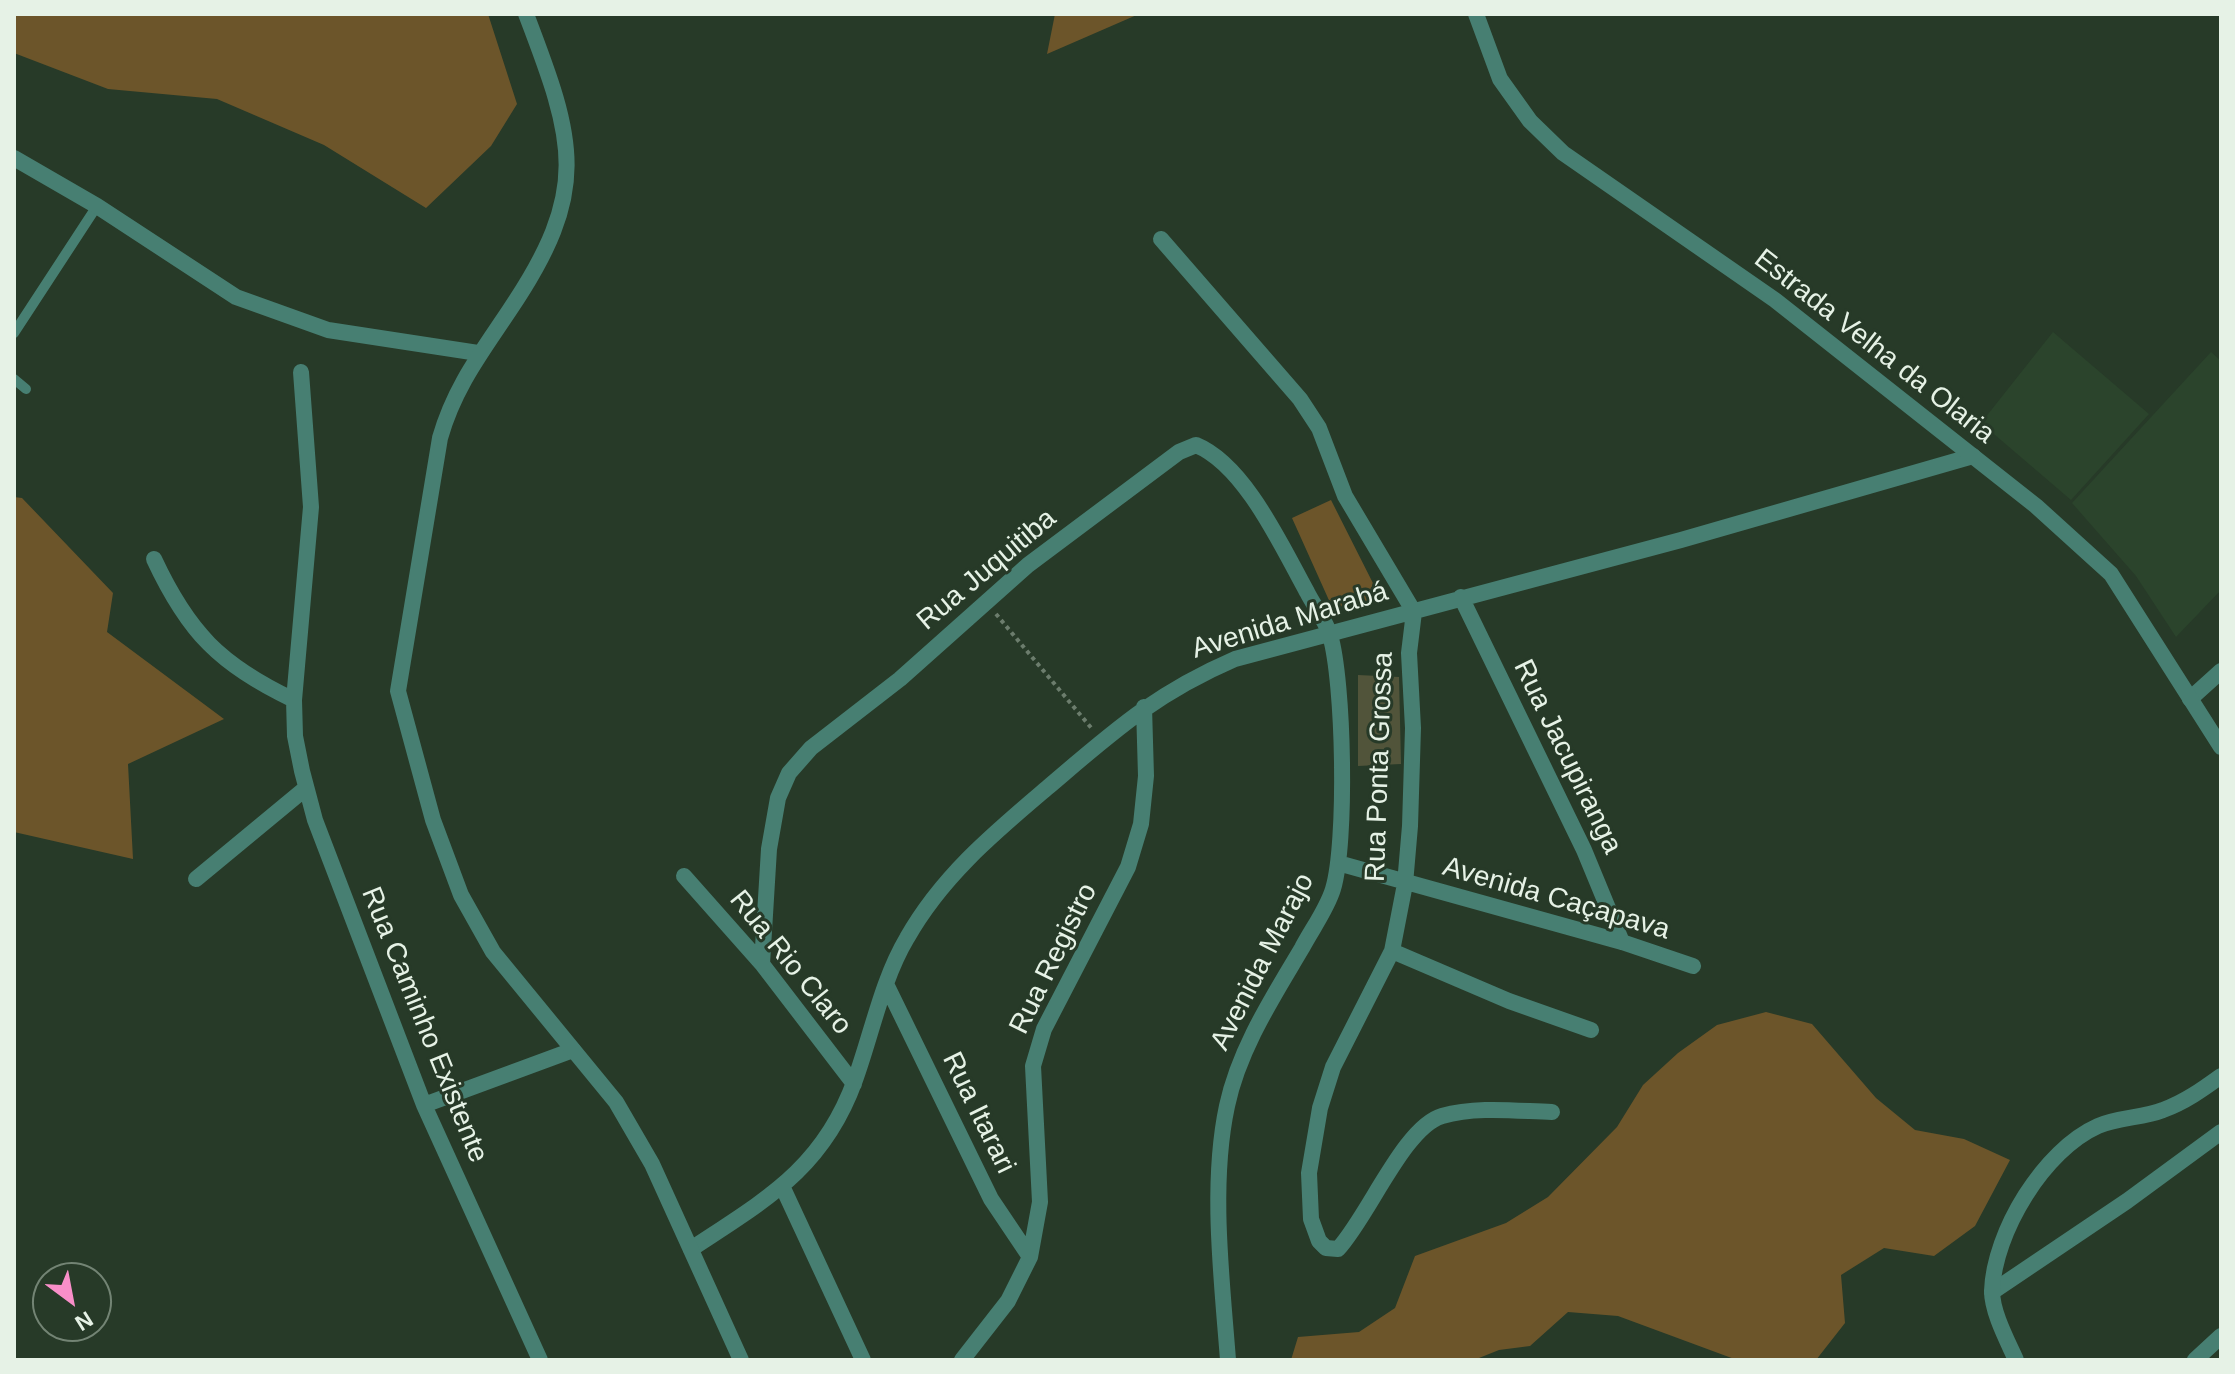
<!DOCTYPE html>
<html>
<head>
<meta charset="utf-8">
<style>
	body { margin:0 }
	#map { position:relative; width:2235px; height:1374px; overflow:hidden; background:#273a28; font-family:Arial,sans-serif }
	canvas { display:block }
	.frame { position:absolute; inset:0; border:16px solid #e6f2e6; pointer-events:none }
	.north { position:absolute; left:32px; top:1262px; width:80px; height:80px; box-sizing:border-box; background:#273a28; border:2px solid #738474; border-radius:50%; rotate:148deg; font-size:22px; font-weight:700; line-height:32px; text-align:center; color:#e6f2e6 }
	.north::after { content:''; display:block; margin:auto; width:28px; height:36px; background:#f98fc9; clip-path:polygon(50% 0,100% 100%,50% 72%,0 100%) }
</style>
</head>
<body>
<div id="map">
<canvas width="2235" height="1374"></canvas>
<div class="frame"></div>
<div class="north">N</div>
</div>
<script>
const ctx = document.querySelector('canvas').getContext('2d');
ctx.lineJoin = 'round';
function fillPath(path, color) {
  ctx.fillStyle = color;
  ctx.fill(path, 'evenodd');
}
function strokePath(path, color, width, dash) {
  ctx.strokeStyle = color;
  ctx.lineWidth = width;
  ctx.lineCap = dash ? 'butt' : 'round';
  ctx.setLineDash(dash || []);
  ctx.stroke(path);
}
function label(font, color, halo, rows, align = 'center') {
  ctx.font = font + ' Arial,sans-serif';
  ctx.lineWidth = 6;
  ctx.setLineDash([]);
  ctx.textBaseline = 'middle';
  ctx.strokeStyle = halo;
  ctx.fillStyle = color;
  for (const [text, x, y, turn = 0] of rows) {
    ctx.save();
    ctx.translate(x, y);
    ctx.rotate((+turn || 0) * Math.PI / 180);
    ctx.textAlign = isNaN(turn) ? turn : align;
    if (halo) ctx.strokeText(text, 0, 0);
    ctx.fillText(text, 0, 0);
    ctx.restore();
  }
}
fillPath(new Path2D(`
	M 2053,332 L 2149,414 L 2071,500 L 1981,423 Z
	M 2211,352 L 2221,361 L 2221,590 L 2176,637 L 2136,576 L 2072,503 Z`), '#2b442c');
fillPath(new Path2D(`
	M 14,14 L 488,14 L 517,104 L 491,146 L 426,208 L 324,145 L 217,99 L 108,89 L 14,53 Z
	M 1055,14 L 1139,14 L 1047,54 Z
	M 14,497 L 22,498 L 113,593 L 107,632 L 224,719 L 128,764 L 133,859 L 14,832 Z
	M 1331,500 L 1383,603 L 1332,607 L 1292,518 Z
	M 1766,1012 L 1812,1024 L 1876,1098 L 1915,1130 L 1964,1139 L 2010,1160 L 1975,1226 L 1934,1256 L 1884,1248 L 1841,1275 L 1845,1323 L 1816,1360 L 1737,1360 L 1618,1316 L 1568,1312 L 1530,1346 L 1499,1350 L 1474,1360 L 1291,1360 L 1298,1337 L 1359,1332 L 1395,1308 L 1415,1256 L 1506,1223 L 1548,1197 L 1617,1127 L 1643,1085 L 1678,1053 L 1717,1025 Z`), '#6c552a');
fillPath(new Path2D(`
	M 1358,675 L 1399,677 L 1401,764 L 1358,766 Z`), '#51543a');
strokePath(new Path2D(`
	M 996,614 L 1093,730`), '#6c7d6d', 4, [4, 4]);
strokePath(new Path2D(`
	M 14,333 L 97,206
	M 14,379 L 26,389`), '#477f72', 10);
strokePath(new Path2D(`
	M 14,158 L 97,206 L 236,297 L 328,330 L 478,353
	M 1161,239 L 1300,399 L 1319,428 L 1345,496 L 1414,612 L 1409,653 L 1413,728 L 1410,826 L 1405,884 L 1392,951 L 1333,1067 L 1320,1108 L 1309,1173 L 1311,1219 L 1319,1241 L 1326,1248 L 1338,1249 C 1368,1217 1404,1127 1442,1116 C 1477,1106 1516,1111 1552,1112
	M 301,372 L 311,507 L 294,700 L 295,736 L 302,771 L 315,820 L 424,1105 L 540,1360
	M 154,559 C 188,632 220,665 294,700
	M 1461,597 L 1584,850 L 1622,942
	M 2190,699 L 2221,671
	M 1338,863 L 1622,942 L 1693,966
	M 684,876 L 762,964 L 854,1084
	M 196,879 L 306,788
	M 1392,951 L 1509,1001 L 1591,1030
	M 762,964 L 769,849 L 778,798 L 789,773 L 811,748 L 900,679 L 1028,565 L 1179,452 L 1196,445 C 1245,465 1282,547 1307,592 C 1314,606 1326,621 1330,635 C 1344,682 1347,843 1333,889 C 1327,909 1312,929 1302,948 C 1273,997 1239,1049 1227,1106 C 1210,1185 1222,1280 1228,1360
	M 887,986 L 991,1199 L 1030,1257
	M 424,1105 L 573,1050
	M 783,1188 L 863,1360
	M 691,1249 C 765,1200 823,1169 855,1080 C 872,1033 882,980 907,938 C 942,876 994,833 1047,788 C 1113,732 1154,694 1235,659 L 1681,540 L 1973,456
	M 1992,1292 L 2127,1201 L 2221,1132
	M 962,1360 L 1008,1301 L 1030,1257 L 1040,1202 L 1033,1066 L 1044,1029 L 1128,867 L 1141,824 L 1146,776 L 1144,707
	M 2195,1360 L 2221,1336`), '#477f72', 16);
strokePath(new Path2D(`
	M 526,14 C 575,142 591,190 509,311 C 481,353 454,388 440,438 L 398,691 L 433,820 L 461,895 L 493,952 L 616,1102 L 652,1164 L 741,1360
	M 1476,14 L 1500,79 L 1530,121 L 1563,153 L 1775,300 L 2036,506 L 2111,574 L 2221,747
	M 2016,1360 C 2007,1340 1992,1312 1992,1291 C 1994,1232 2044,1150 2098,1126 C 2118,1117 2143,1118 2163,1110 C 2185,1102 2203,1089 2221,1076`), '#477f72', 16);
label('28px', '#e6f2e6', '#273a28', [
	["Estrada Velha da Olaria",1874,347,38],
	["Rua Juquitiba",987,570,-40],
	["Avenida Marabá",1290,621,-17],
	["Rua Jacupiranga",1567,757,64],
	["Rua Ponta Grossa",1380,767,-88],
	["Avenida Caçapava",1556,899,16],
	["Rua Registro",1054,959,-64],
	["Avenida Marajo",1263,962,-63],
	["Rua Rio Claro",790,963,51],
	["Rua Caminho Existente",424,1025,68],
	["Rua Itarari",978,1113,64]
]);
</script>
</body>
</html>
